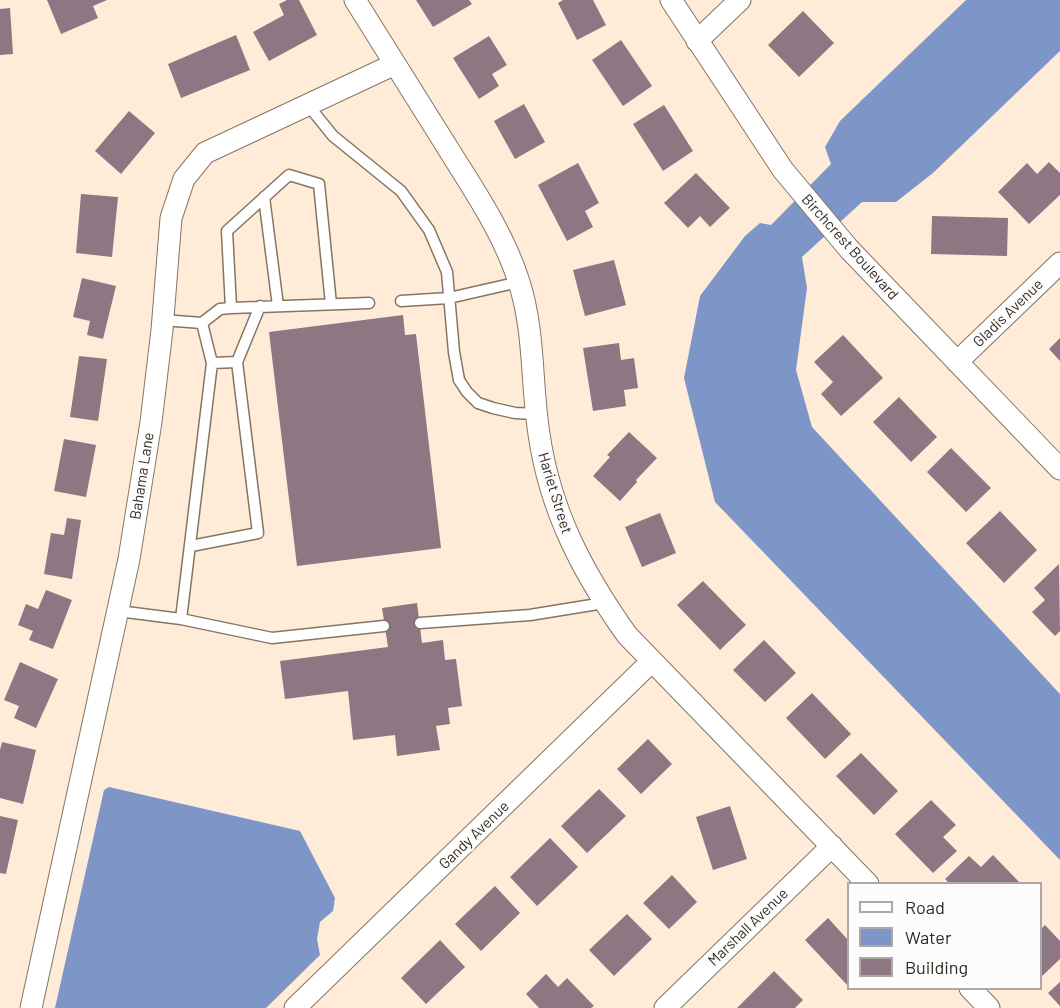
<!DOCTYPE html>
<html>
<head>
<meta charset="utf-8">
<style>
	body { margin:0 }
	#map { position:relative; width:1060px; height:1008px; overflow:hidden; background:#feecd8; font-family:Barlow,sans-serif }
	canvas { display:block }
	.legend { position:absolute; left:847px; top:882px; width:195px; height:108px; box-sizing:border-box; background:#fcfcfc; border:2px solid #aba8a5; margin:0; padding:8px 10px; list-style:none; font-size:18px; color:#312a22 }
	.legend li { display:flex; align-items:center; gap:12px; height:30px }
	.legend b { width:30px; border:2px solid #aba8a5 }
</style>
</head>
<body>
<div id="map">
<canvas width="1060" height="1008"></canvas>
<ul class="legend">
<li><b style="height:8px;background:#fff"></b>Road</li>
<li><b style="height:16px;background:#7e95c7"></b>Water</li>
<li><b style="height:16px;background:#8c7783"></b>Building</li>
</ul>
</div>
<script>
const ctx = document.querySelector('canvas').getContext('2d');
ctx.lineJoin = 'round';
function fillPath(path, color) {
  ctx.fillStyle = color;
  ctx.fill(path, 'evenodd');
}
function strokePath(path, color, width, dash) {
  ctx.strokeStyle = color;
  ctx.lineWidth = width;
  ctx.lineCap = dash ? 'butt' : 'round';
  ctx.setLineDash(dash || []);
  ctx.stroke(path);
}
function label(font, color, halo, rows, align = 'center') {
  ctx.font = font + ' Barlow,sans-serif';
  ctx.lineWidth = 5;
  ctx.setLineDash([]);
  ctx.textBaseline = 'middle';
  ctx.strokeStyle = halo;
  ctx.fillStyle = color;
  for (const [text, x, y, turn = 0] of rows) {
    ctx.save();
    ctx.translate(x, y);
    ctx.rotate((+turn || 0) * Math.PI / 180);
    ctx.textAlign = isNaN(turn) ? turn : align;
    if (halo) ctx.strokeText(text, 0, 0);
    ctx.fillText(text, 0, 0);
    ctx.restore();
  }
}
fillPath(new Path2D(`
	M 966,0 L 1060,0 L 1060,51 L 933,173 L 896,202 L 862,202 L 802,257 L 807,288 L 796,370 L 812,427 L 1060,694 L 1060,860 L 715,502 L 684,378 L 700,296 L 745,236 L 760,223 L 771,225 L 831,164 L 825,147 L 840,121 Z
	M 109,787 L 300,831 L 335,898 L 333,911 L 320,922 L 317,939 L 320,955 L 266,1008 L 55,1008 L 104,790 Z`), '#7e95c7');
fillPath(new Path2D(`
	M 47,0 L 107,0 L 93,6 L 98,18 L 61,34 Z
	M 287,0 L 299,0 L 317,35 L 269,61 L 253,32 L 284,15 L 279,4 Z
	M 416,0 L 469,0 L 472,4 L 433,27 Z
	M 563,0 L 593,0 L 606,25 L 577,40 L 558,3 Z
	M 10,8 L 13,54 L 0,55 L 0,9 Z
	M 803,11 L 834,43 L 799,77 L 768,45 Z
	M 236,35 L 250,70 L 181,98 L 168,64 Z
	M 489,36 L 507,65 L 492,74 L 499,86 L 479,99 L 453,58 Z
	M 621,40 L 652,86 L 623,106 L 592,60 Z
	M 524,104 L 545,142 L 515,159 L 494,121 Z
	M 664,105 L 693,151 L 663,171 L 633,124 Z
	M 129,111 L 155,133 L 121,174 L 95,151 Z
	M 1049,162 L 1060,173 L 1060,195 L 1029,224 L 998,192 L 1027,163 L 1037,174 Z
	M 578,163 L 599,203 L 585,211 L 593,227 L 567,241 L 538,185 Z
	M 696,173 L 730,208 L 710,227 L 700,216 L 688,228 L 664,203 Z
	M 81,194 L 118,197 L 112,257 L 76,253 Z
	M 932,216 L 1008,218 L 1007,256 L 931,254 Z
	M 614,260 L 626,305 L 585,316 L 573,270 Z
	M 82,278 L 116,286 L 103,339 L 87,335 L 90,321 L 73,317 Z
	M 403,315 L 405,335 L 416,334 L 441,548 L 297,566 L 269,332 Z
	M 843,335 L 883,378 L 841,416 L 821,394 L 833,382 L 814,362 Z
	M 1060,338 L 1060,361 L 1049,349 Z
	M 619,343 L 621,360 L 634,358 L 638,388 L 624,390 L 626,406 L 593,411 L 583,348 Z
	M 79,356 L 107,359 L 98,421 L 70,417 Z
	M 899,397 L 937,437 L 911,462 L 873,422 Z
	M 629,432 L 657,458 L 636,480 L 637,482 L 620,501 L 593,476 L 610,457 L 607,455 Z
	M 64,439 L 96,445 L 86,497 L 54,491 Z
	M 951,448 L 991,488 L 966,512 L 927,472 Z
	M 1000,511 L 1037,550 L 1004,583 L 966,543 Z
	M 660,513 L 676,553 L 642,567 L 625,527 Z
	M 67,518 L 81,520 L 72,579 L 44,574 L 51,533 L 64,535 Z
	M 1059,564 L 1060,631 L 1055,636 L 1032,612 L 1045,600 L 1034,588 Z
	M 703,581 L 746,625 L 720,650 L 677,605 Z
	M 46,590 L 72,600 L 53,649 L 29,640 L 33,631 L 18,625 L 26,604 L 38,609 Z
	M 417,603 L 422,643 L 443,640 L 445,660 L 456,659 L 462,706 L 448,708 L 450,724 L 436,726 L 440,750 L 397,756 L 395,735 L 353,740 L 348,691 L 285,699 L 280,661 L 388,647 L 382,608 Z
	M 764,640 L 796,673 L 765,702 L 733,670 Z
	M 20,662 L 58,679 L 36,728 L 14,718 L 19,706 L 4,700 Z
	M 812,693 L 851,734 L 825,759 L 786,718 Z
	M 648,739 L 672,764 L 641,794 L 617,769 Z
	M 2,742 L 36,750 L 23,804 L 0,798 L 0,750 Z
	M 861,753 L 898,791 L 874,815 L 836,776 Z
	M 599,789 L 626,816 L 587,853 L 561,826 Z
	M 931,800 L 956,825 L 943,837 L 957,851 L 933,873 L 895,834 Z
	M 730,806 L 747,859 L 713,870 L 696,817 Z
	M 0,816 L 18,820 L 6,874 L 0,873 Z
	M 550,838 L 578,867 L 537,906 L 510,877 Z
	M 993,855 L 1021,884 L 950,884 L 945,879 L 969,856 L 981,867 Z
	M 672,875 L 697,902 L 669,929 L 643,903 Z
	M 495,886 L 520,913 L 481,951 L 455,924 Z
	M 627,914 L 652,939 L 614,976 L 589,950 Z
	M 828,918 L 848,940 L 848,986 L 805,940 Z
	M 1045,925 L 1060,941 L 1060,959 L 1040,978 L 1040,930 Z
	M 440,940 L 465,967 L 426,1004 L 401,978 Z
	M 774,971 L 803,1000 L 795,1008 L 737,1008 Z
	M 546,974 L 558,987 L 567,978 L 594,1006 L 591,1008 L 539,1008 L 526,994 Z
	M 1060,982 L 1060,1006 L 1048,993 Z`), '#8c7783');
const service = new Path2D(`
	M 308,105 L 333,136 L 401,191 L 429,230 L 447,272 L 454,352 L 459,380 L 467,392 L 478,403 L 493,408 L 515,413 L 536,414
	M 264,197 L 278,306
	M 401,301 L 449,298 L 519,282
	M 231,308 L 227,231 L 289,175 L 319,184 L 331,304
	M 162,320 L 202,323 L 220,309 L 231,308 L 369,303
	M 212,363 L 237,362 L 260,306
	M 191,546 L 258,533 L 237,362
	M 118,611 L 181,619 L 212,363 L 202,323
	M 181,619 L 272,638 L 384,626
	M 420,623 L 530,615 L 604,603`);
const minor = new Path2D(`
	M 355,0 C 386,50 418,100 449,150 C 475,192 504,234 519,282 C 535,332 531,383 539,434 C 550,511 583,573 627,635 L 868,884
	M 671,0 L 783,170 L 849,249 L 1060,469
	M 697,41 L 740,0
	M 957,362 L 1060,263
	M 970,988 L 989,1008
	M 31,1008 L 129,559 L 151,422 L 162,330 L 171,218 L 184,179 L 205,153 L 395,64
	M 295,1008 L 652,661
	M 665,1008 L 832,846`);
strokePath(service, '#857563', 13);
strokePath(minor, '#857563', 23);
strokePath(service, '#fff', 10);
strokePath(minor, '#fff', 21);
label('15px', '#312a22', '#fcfcfc', [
	["Birchcrest Boulevard",850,247,48],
	["Gladis Avenue",1008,313,-44],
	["Bahama Lane",142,476,-81],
	["Hariet Street",555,493,73],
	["Gandy Avenue",474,835,-44],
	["Marshall Avenue",748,927,-44]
]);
</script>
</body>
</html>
